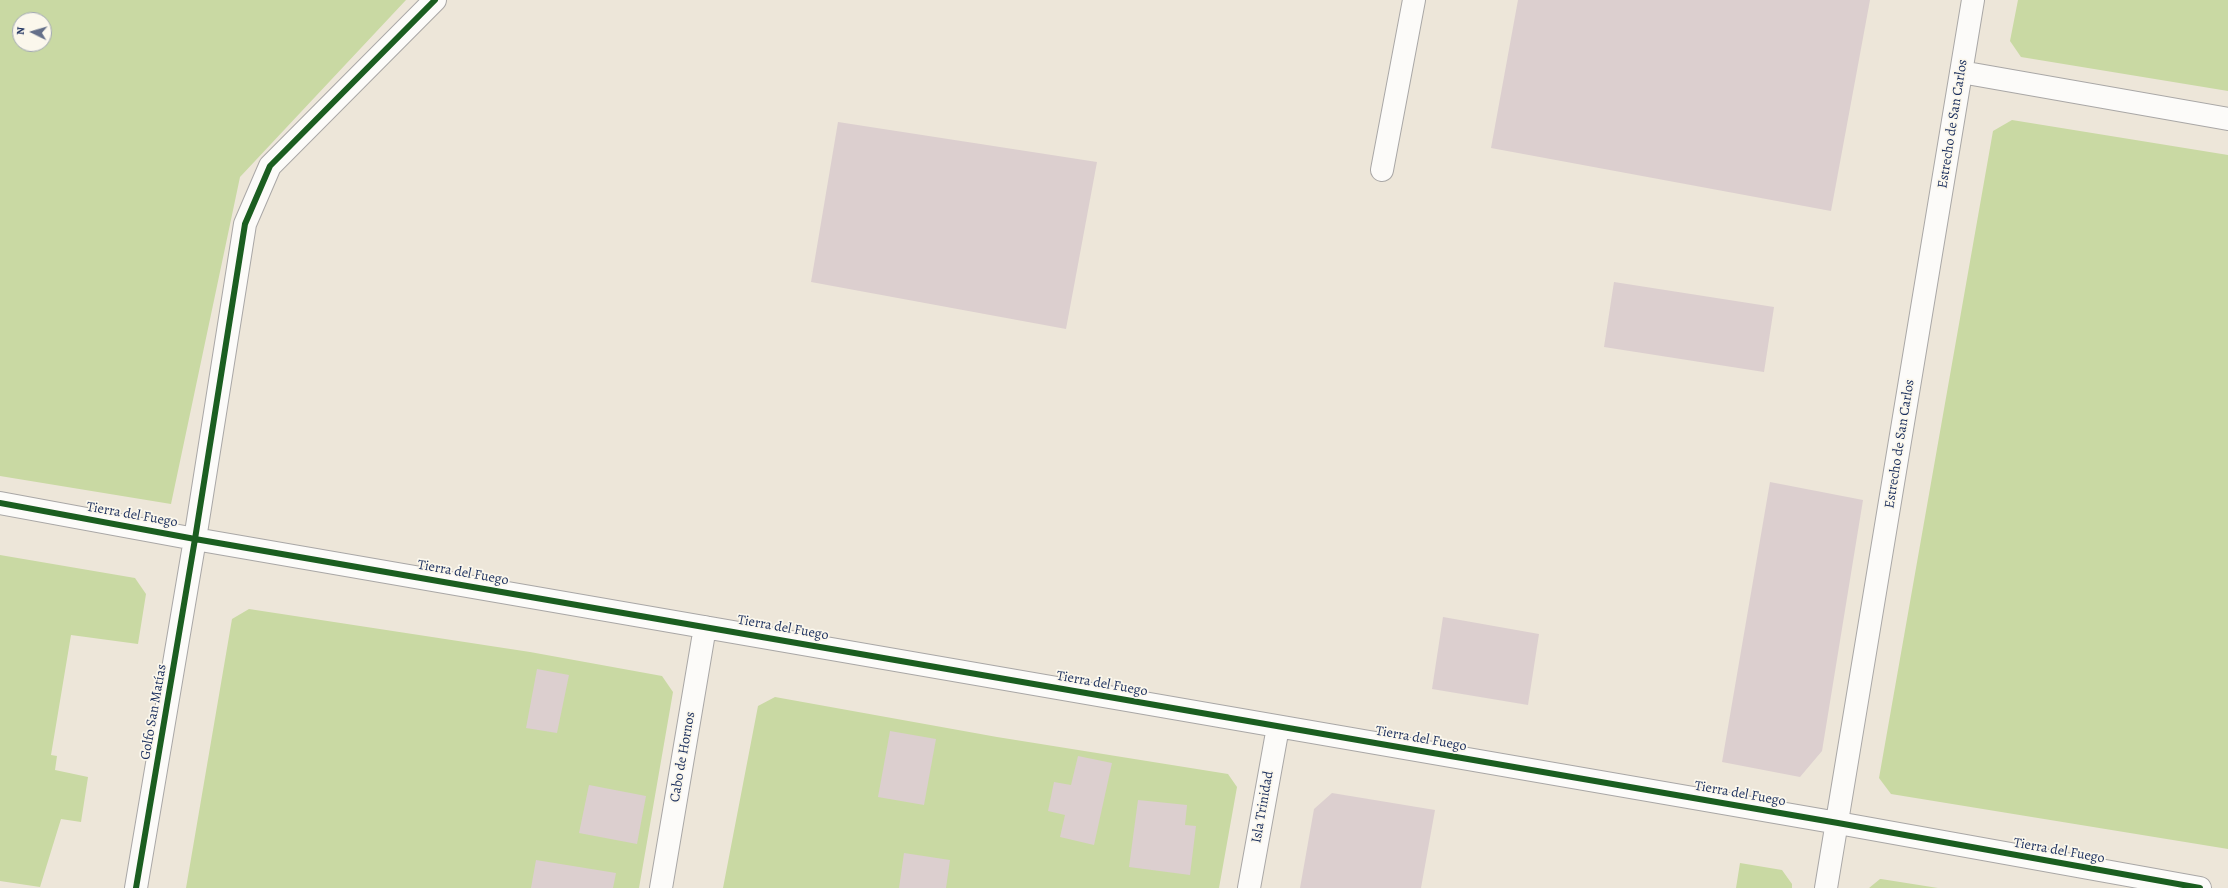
<!DOCTYPE html>
<html>
<head>
<meta charset="utf-8">
<style>
	body { margin:0 }
	#map { position:relative; width:2228px; height:888px; overflow:hidden; background:#ede6d9; font-family:Alegreya,serif }
	canvas { display:block }
	.north { position:absolute; left:12px; top:12px; width:40px; height:40px; box-sizing:border-box; background:#fbf7ec; border:1px solid #a1a7b3; border-radius:50%; rotate:275deg; font-size:11px; font-weight:700; line-height:16px; text-align:center; color:#1b2f5e }
	.north::after { content:''; display:block; margin:auto; width:14px; height:18px; background:#646f89; clip-path:polygon(50% 0,100% 100%,50% 72%,0 100%) }
</style>
</head>
<body>
<div id="map">
<canvas width="2228" height="888"></canvas>
<div class="north">N</div>
</div>
<script>
const ctx = document.querySelector('canvas').getContext('2d');
ctx.lineJoin = 'round';
function fillPath(path, color) {
  ctx.fillStyle = color;
  ctx.fill(path, 'evenodd');
}
function strokePath(path, color, width, dash) {
  ctx.strokeStyle = color;
  ctx.lineWidth = width;
  ctx.lineCap = dash ? 'butt' : 'round';
  ctx.setLineDash(dash || []);
  ctx.stroke(path);
}
function label(font, color, halo, rows, align = 'center') {
  ctx.font = font + ' Alegreya,serif';
  ctx.lineWidth = 3.5;
  ctx.setLineDash([]);
  ctx.textBaseline = 'middle';
  ctx.strokeStyle = halo;
  ctx.fillStyle = color;
  for (const [text, x, y, turn = 0] of rows) {
    ctx.save();
    ctx.translate(x, y);
    ctx.rotate((+turn || 0) * Math.PI / 180);
    ctx.textAlign = isNaN(turn) ? turn : align;
    if (halo) ctx.strokeText(text, 0, 0);
    ctx.fillText(text, 0, 0);
    ctx.restore();
  }
}
fillPath(new Path2D(`
	M 0,0 L 406,0 L 240,177 L 171,504 L 0,476 ZM 20,20 L 44,20 L 44,44 L 20,44 Z
	M 2018,0 L 2228,0 L 2228,91 L 2021,57 L 2010,41 Z
	M 2012,120 L 2228,155 L 2228,849 L 1891,794 L 1879,778 L 1993,131 Z
	M 0,555 L 135,578 L 146,594 L 138,644 L 71,635 L 51,755 L 57,756 L 55,770 L 88,777 L 81,822 L 61,819 L 40,887 L 0,881 Z
	M 249,609 L 530,652 L 662,676 L 673,692 L 639,888 L 186,888 L 232,619 Z
	M 775,697 L 997,737 L 1228,774 L 1237,787 L 1219,888 L 723,888 L 758,706 Z
	M 1740,863 L 1782,870 L 1792,884 L 1792,888 L 1736,888 Z
	M 1880,879 L 1881,879 L 1938,888 L 1869,888 Z`), '#c9d9a3');
fillPath(new Path2D(`
	M 1518,0 L 1870,0 L 1831,211 L 1491,148 Z
	M 838,122 L 1097,162 L 1066,329 L 811,282 Z
	M 1614,282 L 1774,307 L 1764,372 L 1604,347 Z
	M 1770,482 L 1863,500 L 1822,751 L 1800,777 L 1722,762 Z
	M 1443,617 L 1539,634 L 1528,705 L 1432,689 Z
	M 537,669 L 569,675 L 557,733 L 526,728 Z
	M 890,731 L 936,739 L 924,805 L 878,797 Z
	M 1078,756 L 1112,763 L 1094,845 L 1060,837 L 1065,815 L 1048,811 L 1054,782 L 1071,785 Z
	M 589,785 L 646,796 L 637,844 L 579,833 Z
	M 1332,793 L 1435,810 L 1421,888 L 1300,888 L 1314,809 Z
	M 1138,800 L 1187,805 L 1185,825 L 1196,826 L 1190,875 L 1129,867 Z
	M 904,853 L 950,860 L 946,888 L 899,888 Z
	M 536,860 L 616,873 L 613,888 L 531,888 Z`), '#dccfcf');
const minor = new Path2D(`
	M 1961,72 L 2228,119
	M 1382,170 L 1414,0
	M 0,503 L 195,539 L 1838,823 L 2200,888
	M 136,888 L 195,539 L 245,224 L 270,166 L 435,0
	M 661,888 L 705,627
	M 1249,888 L 1278,727
	M 1826,888 L 1973,0`);
strokePath(minor, '#a9a7a6', 24);
strokePath(minor, '#fcfbf9', 22);
strokePath(new Path2D(`
	M 0,503 L 195,539 L 1838,823 L 2200,888
	M 136,888 L 195,539 L 245,224 L 270,166 L 435,0`), '#1b5e20', 6);
label('14px', '#1b2f5e', '#fbf7ec', [
	["Estrecho de San Carlos",1953,124,-81],
	["Estrecho de San Carlos",1900,444,-81],
	["Tierra del Fuego",132,515,10],
	["Tierra del Fuego",463,573,10],
	["Tierra del Fuego",783,628,10],
	["Tierra del Fuego",1102,684,10],
	["Golfo San Matías",154,712,-80],
	["Tierra del Fuego",1421,739,10],
	["Cabo de Hornos",683,757,-80],
	["Tierra del Fuego",1740,794,10],
	["Isla Trinidad",1263,807,-80],
	["Tierra del Fuego",2059,851,10]
]);
</script>
</body>
</html>
